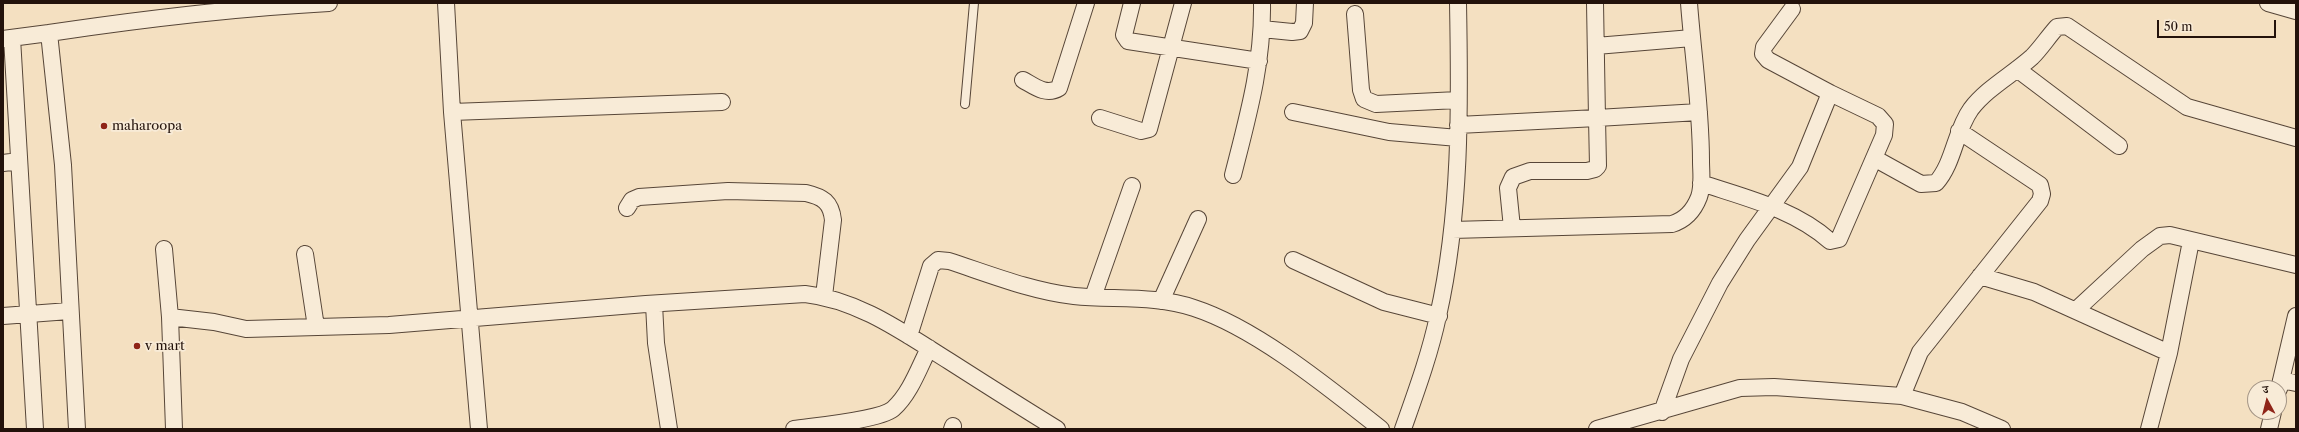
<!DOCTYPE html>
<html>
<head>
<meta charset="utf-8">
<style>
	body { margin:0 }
	#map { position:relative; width:2299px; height:432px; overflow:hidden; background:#f4e0c1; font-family:"Libre Caslon Text","Noto Serif Devanagari",serif }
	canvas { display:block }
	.frame { position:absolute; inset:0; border:4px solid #23120b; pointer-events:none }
	.north { position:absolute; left:2247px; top:380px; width:40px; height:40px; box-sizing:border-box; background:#f8ebd7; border:1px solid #a39485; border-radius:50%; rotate:353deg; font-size:11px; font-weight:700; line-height:16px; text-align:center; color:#23120b }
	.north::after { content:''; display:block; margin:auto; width:14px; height:18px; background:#8f2418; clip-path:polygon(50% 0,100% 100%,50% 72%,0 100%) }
	.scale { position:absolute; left:2157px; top:20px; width:119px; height:18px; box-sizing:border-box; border:2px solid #23120b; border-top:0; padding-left:5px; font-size:12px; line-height:14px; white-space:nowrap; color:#23120b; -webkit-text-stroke:3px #f8ebd7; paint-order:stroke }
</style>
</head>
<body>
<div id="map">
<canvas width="2299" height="432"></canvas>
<div class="frame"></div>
<div class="north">उ</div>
<div class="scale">50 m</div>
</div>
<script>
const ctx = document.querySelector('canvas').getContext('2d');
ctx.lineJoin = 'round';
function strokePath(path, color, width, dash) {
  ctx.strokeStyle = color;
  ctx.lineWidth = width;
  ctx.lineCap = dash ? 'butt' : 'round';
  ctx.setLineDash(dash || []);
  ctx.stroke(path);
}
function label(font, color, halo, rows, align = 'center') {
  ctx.font = font + ' "Libre Caslon Text",serif';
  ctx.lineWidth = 3.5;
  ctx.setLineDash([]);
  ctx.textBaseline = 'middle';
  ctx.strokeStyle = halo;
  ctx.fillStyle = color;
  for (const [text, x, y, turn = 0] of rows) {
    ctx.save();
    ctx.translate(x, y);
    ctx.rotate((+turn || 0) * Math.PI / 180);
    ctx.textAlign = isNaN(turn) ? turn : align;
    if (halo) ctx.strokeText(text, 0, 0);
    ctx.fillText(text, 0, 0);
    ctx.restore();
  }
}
const lane = new Path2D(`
	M 965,104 L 974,3`);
const street = new Path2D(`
	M 446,3 L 452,112 L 479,429
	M 1132,3 L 1124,35 L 1128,41 L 1259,61
	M 2268,3 L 2296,11
	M 1355,14 L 1361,90 L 1364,99 L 1376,104 L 1458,100
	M 1262,29 L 1292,32 L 1300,31 L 1304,23 L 1305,3
	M 12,38 L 35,429
	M 3,39 L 49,33
	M 1596,46 L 1692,38
	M 2017,69 L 2119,146
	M 1023,80 C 1034,86 1046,96 1059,88 L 1086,3
	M 452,112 L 722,102
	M 1293,112 L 1389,132 L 1458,138
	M 1100,118 L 1141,131 L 1149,129 L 1183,3
	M 1458,125 L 1597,118 L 1595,3
	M 1874,158 L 1921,184 L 1936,183 C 1954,163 1955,131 1971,109 C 1987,88 2012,75 2032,57 C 2041,48 2048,37 2057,27 L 2067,26 L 2187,107 L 2296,138
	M 3,163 L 19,161
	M 1233,175 C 1248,116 1263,64 1262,3
	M 1701,183 C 1746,198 1794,209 1830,241 L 1839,239 L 1884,135 L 1885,124 L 1878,116 L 1830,93
	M 627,208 L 632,200 L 639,197 L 728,191 L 806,193 C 823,197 831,202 833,220 L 824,296
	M 1512,228 L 1508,188 L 1513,177 L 1530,171 L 1587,171 L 1595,169 L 1598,166 L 1597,118 L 1699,112
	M 1452,230 L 1672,224 C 1685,220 1694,210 1699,197 C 1703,186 1701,172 1701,161 C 1701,108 1693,56 1689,3
	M 164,249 L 170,317 L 174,429
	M 305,254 L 316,327
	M 1293,260 L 1384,302 L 1439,316
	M 1980,276 L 2034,292 L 2169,353
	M 1093,297 L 1132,186
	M 1161,301 L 1198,219
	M 654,304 L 656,343 L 669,429
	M 2076,310 L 2142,249 L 2160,236 L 2170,235 L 2296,265
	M 3,316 L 69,311
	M 170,317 L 214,322 L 246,329 L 389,325 L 646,304 L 805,294 C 859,300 904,333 949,361 C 985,384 1021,407 1057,429
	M 909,336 L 931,266 L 938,260 L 949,261 C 989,274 1031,291 1074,296 C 1113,300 1156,295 1194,308 C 1256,328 1329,388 1381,429
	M 2281,380 L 2296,383
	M 2279,389 L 2296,316
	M 1902,396 L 1920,352 L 2040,201 L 2042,194 L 2040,185 L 1959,131
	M 1662,412 L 1681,359 L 1720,283 L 1747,240 L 1800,167 L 1830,93 L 1768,60 L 1763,54 L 1764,47 L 1792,9
	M 77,429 L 63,165 L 49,33 C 143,19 235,8 329,3
	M 794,429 C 814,426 880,420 893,409 C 910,394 919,368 929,348
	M 952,429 L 953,426
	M 1403,429 C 1416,392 1430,354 1438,316 C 1461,214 1460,107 1458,3
	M 1597,429 L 1740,388 L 1774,387 L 1902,396 L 1962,412 L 2002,429
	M 2149,429 L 2169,353 L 2191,241
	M 2269,429 L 2273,412`);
strokePath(lane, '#574638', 10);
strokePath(street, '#574638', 18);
strokePath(lane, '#f8ebd7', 8);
strokePath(street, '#f8ebd7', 16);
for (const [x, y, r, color] of [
	[104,126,4,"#8f2418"],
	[137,346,4,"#8f2418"]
]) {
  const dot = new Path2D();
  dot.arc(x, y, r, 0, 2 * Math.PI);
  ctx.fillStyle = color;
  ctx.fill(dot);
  strokePath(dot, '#f8ebd7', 1.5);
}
label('13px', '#23120b', '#f8ebd7', [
	["maharoopa",112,126],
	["v mart",145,346]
], 'left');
</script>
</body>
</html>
